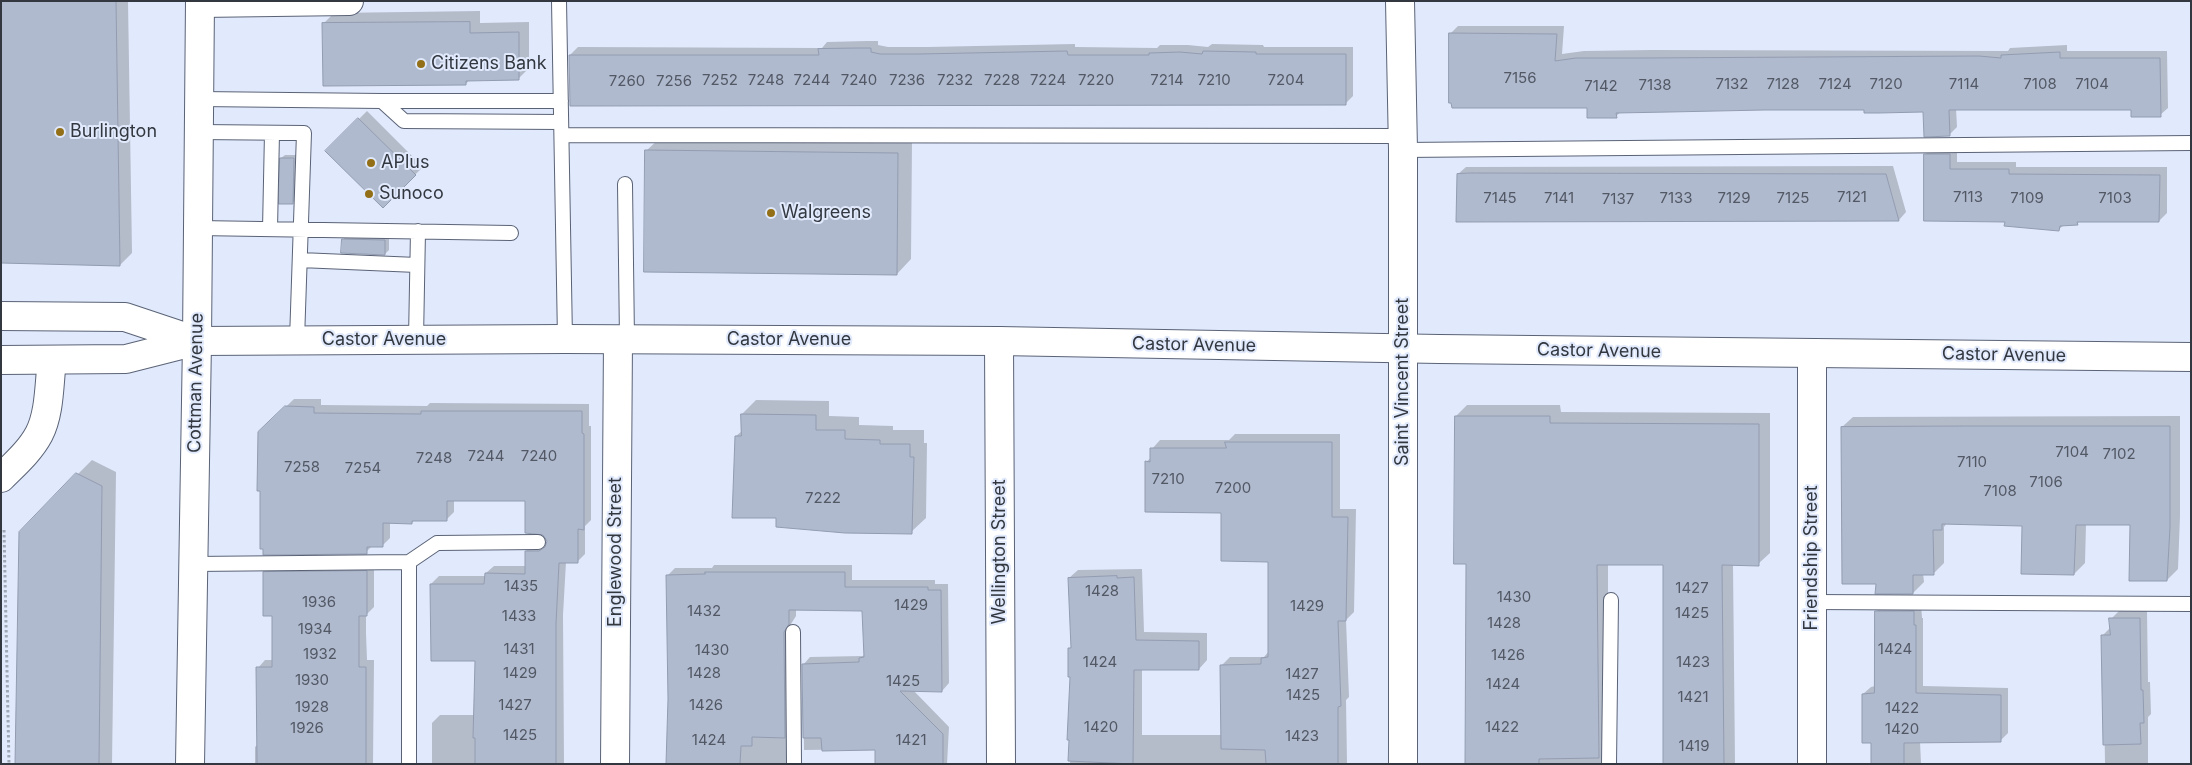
<!DOCTYPE html>
<html>
<head>
<meta charset="utf-8">
<style>
	body { margin:0 }
	#map { position:relative; width:2192px; height:765px; overflow:hidden; background:#e1eafc; font-family:Inter,sans-serif }
	canvas { display:block }
	.frame { position:absolute; inset:0; border:2px solid #333840; pointer-events:none }
</style>
</head>
<body>
<div id="map">
<canvas width="2192" height="765"></canvas>
<div class="frame"></div>
</div>
<script>
const ctx = document.querySelector('canvas').getContext('2d');
ctx.lineJoin = 'round';
function fillPath(path, color) {
  ctx.fillStyle = color;
  ctx.fill(path, 'evenodd');
}
function strokePath(path, color, width, dash) {
  ctx.strokeStyle = color;
  ctx.lineWidth = width;
  ctx.lineCap = dash ? 'butt' : 'round';
  ctx.setLineDash(dash || []);
  ctx.stroke(path);
}
function label(font, color, halo, rows, align = 'center') {
  ctx.font = font + ' Inter,sans-serif';
  ctx.lineWidth = 4;
  ctx.setLineDash([]);
  ctx.textBaseline = 'middle';
  ctx.strokeStyle = halo;
  ctx.fillStyle = color;
  for (const [text, x, y, turn = 0] of rows) {
    ctx.save();
    ctx.translate(x, y);
    ctx.rotate((+turn || 0) * Math.PI / 180);
    ctx.textAlign = isNaN(turn) ? turn : align;
    if (halo) ctx.strokeText(text, 0, 0);
    ctx.fillText(text, 0, 0);
    ctx.restore();
  }
}
fillPath(new Path2D(`
	M 1,1 L 128,1 L 132,253 L 120,265 Z
	M 480,11 L 480,23 L 529,22 L 529,68 L 518,79 L 470,79 L 466,84 L 323,24 L 334,13 Z
	M 1458,26 L 1564,26 L 1562,54 L 1584,51 L 1652,50 L 2008,51 L 2010,48 L 2067,45 L 2067,51 L 2167,51 L 2168,108 L 2160,115 L 2132,109 L 1956,108 L 1957,127 L 1949,135 L 1925,110 L 1764,109 L 1621,112 L 1616,116 L 1588,107 L 1450,34 Z
	M 867,41 L 878,41 L 878,45 L 888,47 L 927,47 L 1075,44 L 1075,47 L 1157,48 L 1160,45 L 1188,45 L 1208,47 L 1212,44 L 1263,45 L 1264,47 L 1353,47 L 1353,96 L 1345,104 L 570,55 L 578,47 L 822,48 L 827,42 Z
	M 367,111 L 423,167 L 383,206 L 327,151 Z
	M 661,137 L 912,140 L 911,259 L 897,274 L 646,151 Z
	M 1933,147 L 1957,147 L 1957,162 L 2016,162 L 2016,167 L 2167,167 L 2167,213 L 2159,221 L 2080,221 L 2077,224 L 2064,225 L 2059,229 L 2006,220 L 1925,155 Z
	M 285,155 L 298,155 L 296,199 L 292,203 L 281,158 Z
	M 1893,166 L 1906,212 L 1899,220 L 1458,174 L 1466,167 Z
	M 346,236 L 389,237 L 389,250 L 385,254 L 343,240 Z
	M 294,399 L 321,399 L 321,405 L 427,406 L 430,403 L 589,404 L 589,426 L 591,426 L 591,520 L 585,526 L 585,554 L 577,562 L 566,562 L 563,615 L 564,764 L 432,764 L 432,723 L 440,715 L 475,715 L 476,660 L 431,584 L 439,576 L 486,576 L 486,573 L 494,566 L 526,566 L 526,551 L 534,543 L 548,542 L 527,500 L 454,499 L 454,512 L 446,520 L 415,519 L 412,523 L 390,522 L 390,538 L 382,546 L 373,545 L 366,552 L 259,433 Z
	M 756,400 L 829,401 L 829,416 L 859,417 L 859,425 L 893,426 L 893,430 L 924,430 L 924,443 L 927,443 L 926,518 L 911,532 L 777,517 L 736,436 L 742,431 L 742,414 Z
	M 1467,405 L 1560,405 L 1561,412 L 1770,413 L 1770,553 L 1758,564 L 1733,564 L 1735,764 L 1665,764 L 1664,564 L 1608,564 L 1608,764 L 1467,764 L 1468,563 L 1456,416 Z
	M 2180,416 L 2180,516 L 2178,569 L 2167,580 L 2131,524 L 2086,524 L 2085,563 L 2074,574 L 2024,524 L 1947,523 L 1944,527 L 1944,563 L 1933,574 L 1923,573 L 1924,582 L 1913,593 L 1877,583 L 1842,427 L 1853,417 Z
	M 1235,434 L 1340,434 L 1340,509 L 1356,509 L 1354,612 L 1346,620 L 1349,697 L 1346,700 L 1347,764 L 1070,764 L 1071,675 L 1069,649 L 1072,646 L 1069,578 L 1078,570 L 1142,569 L 1144,632 L 1207,633 L 1207,660 L 1199,669 L 1142,669 L 1142,735 L 1222,735 L 1222,665 L 1230,657 L 1264,657 L 1269,651 L 1270,561 L 1223,512 L 1146,462 L 1152,457 L 1152,449 L 1160,440 L 1229,440 Z
	M 92,460 L 116,472 L 112,764 L 17,764 L 20,532 Z
	M 374,564 L 374,607 L 366,615 L 366,633 L 367,660 L 374,660 L 373,764 L 255,764 L 255,747 L 258,744 L 258,668 L 265,660 L 273,660 L 273,615 L 265,573 L 272,565 Z
	M 714,565 L 852,565 L 852,580 L 935,580 L 935,584 L 948,584 L 949,683 L 942,691 L 913,690 L 949,727 L 947,764 L 876,764 L 876,749 L 804,750 L 803,665 L 810,657 L 863,656 L 865,653 L 863,610 L 796,609 L 796,616 L 791,624 L 792,764 L 668,764 L 668,575 L 675,568 L 712,568 Z
	M 1884,604 L 1921,604 L 1922,618 L 1923,618 L 1923,686 L 2008,688 L 2008,733 L 2000,741 L 1920,741 L 1921,764 L 1873,764 L 1872,742 L 1863,694 L 1871,687 L 1875,686 L 1876,612 Z
	M 2119,611 L 2147,611 L 2148,682 L 2150,682 L 2151,714 L 2148,717 L 2148,764 L 2105,764 L 2103,635 L 2111,627 L 2111,619 Z`), '#0003');
const building = new Path2D(`
	M 1,1 L 116,1 L 120,266 L 1,263 Z
	M 470,22 L 470,33 L 519,32 L 519,80 L 466,81 L 466,85 L 323,86 L 322,23 Z
	M 1449,33 L 1557,34 L 1555,61 L 1576,58 L 1643,58 L 1979,56 L 2001,58 L 2001,55 L 2060,52 L 2060,58 L 2160,58 L 2161,117 L 2131,117 L 2131,110 L 1949,110 L 1950,136 L 1924,137 L 1923,112 L 1879,113 L 1864,113 L 1864,110 L 1764,110 L 1669,112 L 1616,113 L 1617,118 L 1587,118 L 1587,108 L 1452,108 L 1451,103 L 1449,103 Z
	M 858,48 L 871,48 L 871,52 L 880,54 L 919,54 L 1067,51 L 1068,55 L 1149,55 L 1149,53 L 1180,52 L 1202,54 L 1203,51 L 1256,52 L 1256,54 L 1346,54 L 1346,105 L 570,106 L 569,55 L 819,55 L 818,49 Z
	M 358,118 L 416,175 L 383,208 L 325,151 Z
	M 645,150 L 898,153 L 897,275 L 644,272 Z
	M 1924,154 L 1950,154 L 1950,169 L 2009,169 L 2009,174 L 2160,175 L 2159,222 L 2077,222 L 2078,225 L 2060,226 L 2059,231 L 2004,226 L 2005,222 L 1924,221 Z
	M 280,158 L 294,158 L 293,204 L 279,204 Z
	M 1471,173 L 1886,174 L 1899,221 L 1456,222 L 1457,174 Z
	M 342,239 L 385,240 L 385,255 L 341,253 Z
	M 285,406 L 314,407 L 314,413 L 421,414 L 421,411 L 582,411 L 582,433 L 584,434 L 584,530 L 578,529 L 578,563 L 559,563 L 556,624 L 556,764 L 475,764 L 475,738 L 473,738 L 475,661 L 431,661 L 430,584 L 484,584 L 485,573 L 525,574 L 525,551 L 539,551 L 545,547 L 547,541 L 543,535 L 525,533 L 525,501 L 447,501 L 447,521 L 412,521 L 412,524 L 383,523 L 383,547 L 367,547 L 367,554 L 263,555 L 263,549 L 260,549 L 260,491 L 257,491 L 258,432 Z
	M 741,414 L 816,415 L 816,430 L 845,430 L 845,439 L 880,440 L 880,444 L 910,444 L 910,457 L 914,457 L 912,534 L 845,533 L 776,527 L 776,518 L 732,518 L 735,436 L 741,436 Z
	M 1455,416 L 1550,416 L 1550,423 L 1759,424 L 1759,566 L 1722,565 L 1724,764 L 1663,764 L 1663,565 L 1597,565 L 1599,758 L 1539,759 L 1539,764 L 1465,764 L 1466,564 L 1454,564 Z
	M 1965,426 L 2170,426 L 2170,527 L 2167,581 L 2129,581 L 2130,525 L 2076,525 L 2074,575 L 2021,574 L 2022,526 L 1942,524 L 1942,530 L 1933,530 L 1934,575 L 1913,575 L 1913,594 L 1875,594 L 1876,584 L 1842,584 L 1841,427 Z
	M 1225,442 L 1332,442 L 1332,517 L 1348,517 L 1346,621 L 1338,621 L 1341,706 L 1338,707 L 1338,764 L 1266,764 L 1265,750 L 1221,749 L 1220,665 L 1261,664 L 1261,658 L 1268,657 L 1268,562 L 1221,561 L 1221,513 L 1145,512 L 1145,461 L 1150,462 L 1150,448 L 1226,448 Z
	M 76,473 L 102,486 L 99,764 L 15,764 L 19,532 Z
	M 367,571 L 367,616 L 359,616 L 359,667 L 366,667 L 366,764 L 257,764 L 256,667 L 272,667 L 272,616 L 263,616 L 263,572 Z
	M 705,572 L 845,572 L 845,587 L 928,587 L 928,590 L 941,590 L 942,692 L 900,691 L 943,734 L 943,764 L 875,764 L 875,750 L 822,751 L 821,738 L 803,738 L 802,664 L 859,662 L 859,658 L 864,657 L 862,611 L 789,610 L 789,624 L 784,632 L 785,738 L 752,737 L 752,746 L 741,746 L 740,764 L 666,764 L 668,699 L 666,575 L 705,574 Z
	M 1117,576 L 1117,578 L 1134,577 L 1136,640 L 1199,641 L 1199,670 L 1134,670 L 1133,764 L 1068,761 L 1069,740 L 1067,740 L 1070,677 L 1068,677 L 1068,648 L 1071,648 L 1068,578 Z
	M 1875,611 L 1914,611 L 1914,625 L 1916,625 L 1916,693 L 2001,695 L 2001,742 L 1904,743 L 1904,764 L 1871,764 L 1871,743 L 1862,743 L 1862,694 L 1874,693 Z
	M 2109,618 L 2140,618 L 2141,690 L 2143,690 L 2144,723 L 2140,723 L 2141,744 L 2103,745 L 2101,635 L 2110,635 Z`);
fillPath(building, '#afbacf');
strokePath(building, '#929cb1', 1);
const service = new Path2D(`
	M 559,1 L 565,339
	M 199,99 L 382,101 L 404,121 L 561,122
	M 382,101 L 561,101
	M 199,132 L 304,133 L 297,340
	M 562,135 L 1403,136
	M 1403,150 L 2191,143
	M 625,184 L 627,340
	M 198,228 L 511,233
	M 270,229 L 272,133
	M 300,260 L 417,265
	M 416,339 L 418,231
	M 409,562 L 437,543 L 538,542
	M 193,564 L 409,562 L 409,764
	M 1812,602 L 2191,604
	M 793,632 L 794,764
	M 1609,764 L 1611,600`);
const minor = new Path2D(`
	M 1400,1 L 1403,150 L 1403,764
	M 200,3 L 349,1
	M 999,341 L 1001,764
	M 1,478 C 15,464 30,451 39,434 C 50,413 49,383 52,360
	M 615,764 L 618,340
	M 1812,764 L 1812,353`);
const secondary = new Path2D(`
	M 1,316 L 125,317 L 197,341
	M 1,360 L 126,359 L 197,341 L 565,339 L 999,341 L 1439,349 L 2191,357`);
const primary = new Path2D(`
	M 190,764 L 197,341 L 200,1`);
strokePath(service, '#5a6376', 16);
strokePath(minor, '#5a6376', 30);
strokePath(secondary, '#5a6376', 30);
strokePath(primary, '#5a6376', 30);
strokePath(new Path2D(`
	M 4,530 L 9,764`), '#9fa7b5', 3, [2.5, 2.5]);
strokePath(service, '#fff', 14);
strokePath(minor, '#fff', 28);
strokePath(secondary, '#fff', 28);
strokePath(primary, '#fff', 28);
for (const [x, y, r, color] of [
	[421,64,5,"#937018"],
	[60,132,5,"#937018"],
	[371,163,5,"#937018"],
	[369,194,5,"#937018"],
	[771,213,5,"#937018"]
]) {
  const dot = new Path2D();
  dot.arc(x, y, r, 0, 2 * Math.PI);
  ctx.fillStyle = color;
  ctx.fill(dot);
  strokePath(dot, '#e1eafc', 2);
}
label('15px', '#525864', null, [
	["7156",1520,78],
	["7252",720,80],
	["7248",766,80],
	["7244",812,80],
	["7240",859,80],
	["7236",907,80],
	["7232",955,80],
	["7228",1002,80],
	["7224",1048,80],
	["7220",1096,80],
	["7214",1167,80],
	["7210",1214,80],
	["7204",1286,80],
	["7260",627,81],
	["7256",674,81],
	["7132",1732,84],
	["7128",1783,84],
	["7124",1835,84],
	["7120",1886,84],
	["7114",1964,84],
	["7108",2040,84],
	["7104",2092,84],
	["7138",1655,85],
	["7142",1601,86],
	["7121",1852,197],
	["7113",1968,197],
	["7145",1500,198],
	["7141",1559,198],
	["7133",1676,198],
	["7129",1734,198],
	["7125",1793,198],
	["7109",2027,198],
	["7103",2115,198],
	["7137",1618,199],
	["7104",2072,452],
	["7102",2119,454],
	["7244",486,456],
	["7240",539,456],
	["7248",434,458],
	["7110",1972,462],
	["7258",302,467],
	["7254",363,468],
	["7210",1168,479],
	["7106",2046,482],
	["7200",1233,488],
	["7108",2000,491],
	["7222",823,498],
	["1435",521,586],
	["1427",1692,588],
	["1428",1102,591],
	["1430",1514,597],
	["1936",319,602],
	["1429",911,605],
	["1429",1307,606],
	["1432",704,611],
	["1425",1692,613],
	["1433",519,616],
	["1428",1504,623],
	["1934",315,629],
	["1431",519,649],
	["1424",1895,649],
	["1430",712,650],
	["1932",320,654],
	["1426",1508,655],
	["1424",1100,662],
	["1423",1693,662],
	["1429",520,673],
	["1428",704,673],
	["1427",1302,674],
	["1930",312,680],
	["1425",903,681],
	["1424",1503,684],
	["1425",1303,695],
	["1421",1693,697],
	["1427",515,705],
	["1426",706,705],
	["1928",312,707],
	["1422",1902,708],
	["1420",1101,727],
	["1422",1502,727],
	["1926",307,728],
	["1420",1902,729],
	["1425",520,735],
	["1423",1302,736],
	["1424",709,740],
	["1421",911,740],
	["1419",1694,746]
]);
label('18px', '#333840', '#e1eafc', [
	["Citizens Bank",431,64],
	["Burlington",70,132],
	["APlus",381,163],
	["Sunoco",379,194],
	["Walgreens",781,213]
], 'left');
label('18px', '#333840', '#e1eafc', [
	["Castor Avenue",384,340],
	["Castor Avenue",789,340],
	["Castor Avenue",1194,345,1],
	["Castor Avenue",1599,351,1],
	["Castor Avenue",2004,355,1],
	["Saint Vincent Street",1403,382,-90],
	["Cottman Avenue",196,383,-89],
	["Englewood Street",616,552,-90],
	["Wellington Street",1000,552,-90],
	["Friendship Street",1812,558,-90]
]);
</script>
</body>
</html>
